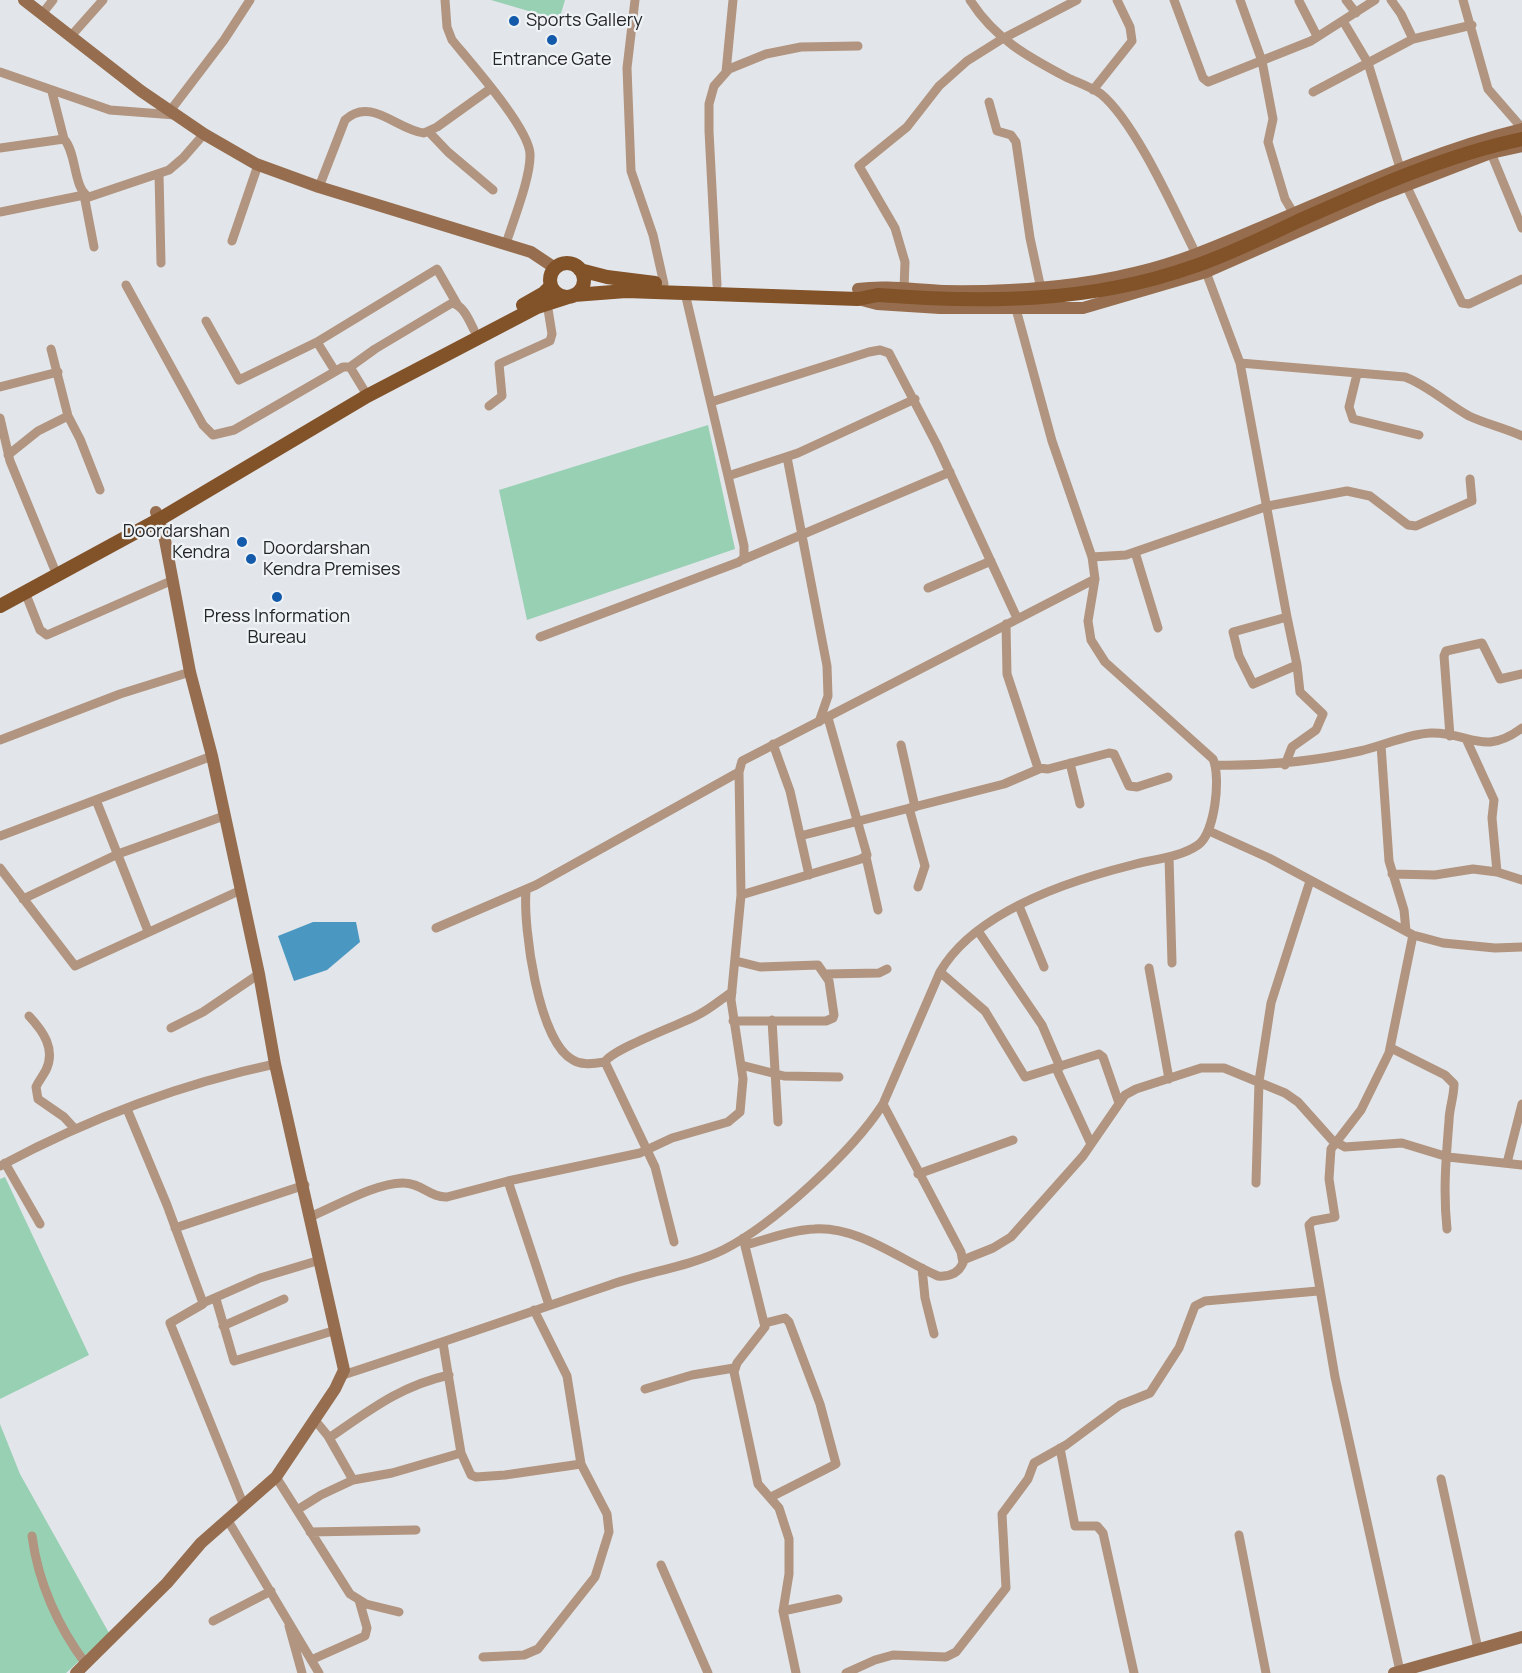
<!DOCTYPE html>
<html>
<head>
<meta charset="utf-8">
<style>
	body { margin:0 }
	canvas { display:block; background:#e2e5e9 }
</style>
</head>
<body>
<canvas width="1522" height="1673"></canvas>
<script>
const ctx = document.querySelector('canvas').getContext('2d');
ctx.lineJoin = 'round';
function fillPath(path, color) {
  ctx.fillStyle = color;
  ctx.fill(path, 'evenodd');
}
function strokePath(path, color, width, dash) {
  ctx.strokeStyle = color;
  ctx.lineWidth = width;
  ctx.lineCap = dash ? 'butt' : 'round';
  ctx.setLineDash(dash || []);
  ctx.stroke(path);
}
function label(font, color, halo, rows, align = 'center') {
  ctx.font = font + ' Manrope,sans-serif';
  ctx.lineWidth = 4.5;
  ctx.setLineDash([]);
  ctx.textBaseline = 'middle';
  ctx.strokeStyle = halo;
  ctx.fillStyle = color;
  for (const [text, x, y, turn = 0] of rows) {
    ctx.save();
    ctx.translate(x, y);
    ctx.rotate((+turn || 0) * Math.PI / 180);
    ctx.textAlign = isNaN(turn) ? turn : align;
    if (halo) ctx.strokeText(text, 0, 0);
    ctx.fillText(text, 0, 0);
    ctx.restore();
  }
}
fillPath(new Path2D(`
	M 491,0 L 565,0 L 559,20 Z
	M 708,425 L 735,549 L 527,620 L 499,490 Z
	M 5,1177 L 89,1355 L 0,1399 L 0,1179 Z
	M 0,1424 L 20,1474 L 109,1633 L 66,1673 L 0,1673 Z`), '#98d0b4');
fillPath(new Path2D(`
	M 313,922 L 356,922 L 360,942 L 327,970 L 294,981 L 278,936 Z`), '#4a98c2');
strokePath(new Path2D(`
	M 445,0 L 447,27 L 452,40 C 470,62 529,128 530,154 C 531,177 513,221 506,244
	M 635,0 L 627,68 L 631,171 L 653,235 L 664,284
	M 970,0 C 995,39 1028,57 1068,78 C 1079,83 1091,87 1101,94 C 1136,123 1175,212 1196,254
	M 1174,0 L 1203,78 L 1208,82 L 1311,41 L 1375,0
	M 1240,0 L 1262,61 L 1273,119 L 1268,142 L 1285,199 L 1294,214
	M 1346,0 L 1356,13
	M 1391,0 L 1401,14 L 1413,39
	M 1463,0 L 1488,89 L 1522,128
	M 1299,1 L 1317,36
	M 42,14 L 53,0
	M 1343,21 L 1368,63 L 1400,168
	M 71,36 L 103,0
	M 0,72 L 110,110 L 175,115
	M 726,72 L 733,0
	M 1093,90 L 1132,41 L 1130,27 L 1117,0
	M 52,92 L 64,139
	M 1313,92 L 1413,39 L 1472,25
	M 989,102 L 997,131 L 1011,135 L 1016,142 L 1030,238 L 1041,289
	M 170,111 L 224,40 L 250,0
	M 429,132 L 448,152 L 493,190
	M 0,148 L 64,139 C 77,153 73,189 89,197 L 169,170 L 183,158 L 204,134
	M 1491,153 L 1522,228
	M 159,174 L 161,263
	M 1406,185 L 1462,303 L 1469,304 L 1522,279
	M 319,187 L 345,120 C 371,96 397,130 424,133 L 437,127 L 490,89
	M 0,212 L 84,195 L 94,247
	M 232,241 L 258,165
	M 1206,272 L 1240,363 L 1287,617 L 1233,632 L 1239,656 L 1253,684 L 1297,665 L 1287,617
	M 126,285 L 203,425 L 213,435 L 234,430 L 343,367 L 350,367 L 364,390
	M 717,285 L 709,131 L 709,104 L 714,86 L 729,69 L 766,54 L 801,47 L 858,46
	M 904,289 L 905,262 L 895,228 L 859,166 L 907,127 L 939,86 L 967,61 L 1002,39 L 1077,0
	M 206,321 L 239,380 L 317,342 L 335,371
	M 317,342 L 437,269 L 457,304
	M 1240,363 L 1405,377 C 1429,386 1447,404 1469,416 C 1486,424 1505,428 1522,436
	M 350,367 L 375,349 L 452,303 C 463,305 469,320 474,330
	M 1357,374 L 1349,407 L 1353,419 L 1419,435
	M 0,387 L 58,372
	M 711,402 L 869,352 L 880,350 L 889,353 L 937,445 L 1017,618
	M 489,406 L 502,396 L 499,364 L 550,341 L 552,334 L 547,303
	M 68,416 L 80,439 L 100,490
	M 0,418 L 10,461 L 54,568
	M 8,455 L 38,431 L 68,416 L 51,349
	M 787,457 L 827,666 L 828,696 L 819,722
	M 728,476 L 798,453 L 915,399
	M 1135,552 L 1158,628
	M 1092,557 L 1126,555 L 1268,506 L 1347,491 L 1370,496 L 1408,525 L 1416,526 L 1472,501 L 1470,479
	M 742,560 L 950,472
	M 928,588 L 991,561
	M 25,592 L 40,630 L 47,635 L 173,580
	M 1006,624 L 1007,674 L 1038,768 L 1048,769 L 1109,753 L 1114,754 L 1129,786 L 1137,787 L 1168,777
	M 540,637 L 739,562 L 744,558 L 744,546 L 728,476 L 685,293
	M 1450,736 L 1444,656 L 1446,651 L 1482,643 L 1500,679 L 1522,674
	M 0,740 L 120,694 L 190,672
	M 1467,741 L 1494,800 L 1492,818 L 1497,872
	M 773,744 L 790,791 L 809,875
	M 901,745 L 915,807
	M 1381,745 L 1389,861 L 1404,910 L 1406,931
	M 1070,763 L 1080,804
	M 1215,765 C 1266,766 1311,762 1360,751 C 1383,746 1407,734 1431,733 C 1470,732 1483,757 1522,728
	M 1285,765 L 1292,747 L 1316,730 L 1323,714 L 1300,692 L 1297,665
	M 96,800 L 148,931
	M 909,808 L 925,866 L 918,887
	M 1209,831 L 1269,858 L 1413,935 L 1443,943 L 1495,948 L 1522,947
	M 0,836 L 212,756
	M 800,836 L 1004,784 L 1039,769
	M 866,857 L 878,910
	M 1169,857 L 1172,963
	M 0,868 L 75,966 L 241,890
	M 1392,874 L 1435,875 L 1473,869 L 1497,872 L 1522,880
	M 526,891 C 523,926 538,1042 573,1060 C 582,1066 594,1063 605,1062
	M 741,895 L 861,859 L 867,855 L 828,718
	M 23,899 L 118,854 L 224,816
	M 1019,906 L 1044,967
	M 436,928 L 536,885 L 739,772
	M 978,931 L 1042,1025 L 1060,1067
	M 1149,968 L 1169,1079
	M 940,972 L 985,1011 L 1025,1077 L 1099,1054 L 1103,1057 L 1119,1103
	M 826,974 L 879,973 L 887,969
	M 29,1016 C 43,1031 56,1049 46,1070 C 43,1076 39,1080 36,1087 L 38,1099 L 64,1117 L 75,1129
	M 772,1020 L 778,1122
	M 733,1021 L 826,1021 L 833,1018 L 834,1015 L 829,981 L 818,965 L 760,967 L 736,961
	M 171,1028 L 203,1012 L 259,974
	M 1391,1048 L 1445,1075 L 1454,1084 C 1454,1097 1449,1109 1449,1121 C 1446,1158 1443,1192 1447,1229
	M 741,1065 L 784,1076 L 839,1077
	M 1056,1068 L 1091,1144
	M 127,1109 L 167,1205 L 203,1303 L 260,1278 L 320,1260
	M 5,1163 L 40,1224
	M 1507,1163 L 1522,1104
	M 0,1166 C 86,1120 180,1084 275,1064
	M 918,1174 L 1013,1140
	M 508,1181 L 549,1305
	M 1256,1183 L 1259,1081 L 1271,1003 L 1310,881
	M 312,1216 C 336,1206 378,1182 404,1183 C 421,1183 431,1198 447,1197 L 508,1181 L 640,1153 L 672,1138 L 728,1122 L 740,1112 L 743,1079 L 731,1000 L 741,895 L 739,772 L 742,761 L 1095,579
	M 175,1228 L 305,1185
	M 743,1238 L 765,1327 L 737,1363 L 734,1372 L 758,1484 L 779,1508 L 789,1539 L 789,1574 L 783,1611 L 796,1673
	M 674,1242 L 655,1167 L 605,1062 C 612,1049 679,1025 696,1016 C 709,1010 720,1000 732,992
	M 746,1245 C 768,1239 791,1230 814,1229 C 858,1226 899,1259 938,1276 C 949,1277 958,1274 963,1263 L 961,1252 L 883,1104
	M 963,1260 L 993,1248 L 1011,1237 L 1083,1156 L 1125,1095 L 1136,1089 L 1201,1068 L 1224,1068 L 1285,1093 L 1298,1102 L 1332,1140 L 1345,1147 L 1402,1143 L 1448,1157 L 1522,1165
	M 922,1268 L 925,1298 L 934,1334
	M 216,1299 L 234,1361 L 336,1330
	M 203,1304 L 170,1323 L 244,1506
	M 534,1310 L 567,1376 L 581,1464
	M 765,1323 L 785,1318 L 789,1322 L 820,1404 L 836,1464 L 771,1497
	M 223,1326 L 284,1299
	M 443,1343 L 461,1453 L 471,1475 L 476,1477 L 505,1475 L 581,1464 L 607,1514 L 609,1532 L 595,1577 L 538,1649 L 524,1655 L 483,1657
	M 343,1375 C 432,1346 521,1315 610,1285 C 647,1272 688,1267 723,1250 C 773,1225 853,1151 883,1104 L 940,972 C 975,912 1068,881 1132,865 C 1153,859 1179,858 1198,845 C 1215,833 1221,777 1213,759 L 1105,662 L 1091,640 L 1088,621 L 1095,579 L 1092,557 L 1052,441 L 1016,309
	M 645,1389 L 692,1375 L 734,1368
	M 314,1419 L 328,1436 L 353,1480
	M 329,1438 C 370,1410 400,1386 449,1375
	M 1060,1448 L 1075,1526 L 1097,1526 L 1103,1533 L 1134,1673
	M 276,1477 L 350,1594 L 366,1604 L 399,1612
	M 1441,1479 L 1478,1649
	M 297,1510 L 321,1495 L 353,1480 L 392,1473 L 461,1453
	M 227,1519 L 319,1673
	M 310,1532 L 416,1530
	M 1239,1535 L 1266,1673
	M 32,1536 C 38,1582 58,1627 86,1664
	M 661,1565 L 708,1673
	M 783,1611 L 838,1599
	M 213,1621 L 271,1591
	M 289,1626 L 302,1673
	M 311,1660 L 365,1636 L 367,1628 L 359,1600
	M 1400,1671 L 1335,1377 L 1309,1225 L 1313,1221 L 1335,1217 L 1329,1179 L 1331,1149 L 1361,1110 L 1389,1053 L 1413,935
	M 846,1673 L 875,1660 L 893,1655 L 946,1657 L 956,1652 L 1006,1588 L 1002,1514 L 1028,1479 L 1034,1463 L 1066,1445 L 1120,1405 L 1150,1393 L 1179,1348 L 1195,1306 L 1205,1301 L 1318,1291`), '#b19580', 9);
strokePath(new Path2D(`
	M 24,0 L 141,91 L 204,134 L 256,164 L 319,187 L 531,252 L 555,268
	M 858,289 C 887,285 915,290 944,291 C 1010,292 1074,288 1138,272 C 1181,262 1222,244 1262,227 C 1348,191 1432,151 1522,129
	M 858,299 L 877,304 L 940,308 L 1083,308 L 1206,272 L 1374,198 L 1491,153 L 1522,146
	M 76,1673 L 167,1583 L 201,1543 L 276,1477 L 335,1389 L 344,1370 L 275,1064 L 259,974 L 212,756 L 190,672 L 165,540 L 156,512
	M 1394,1673 L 1522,1637`), '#966e4f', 12);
strokePath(new Path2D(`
	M550 280a17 17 0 1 1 34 0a17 17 0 1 1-34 0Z
	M 580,270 L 607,277 L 655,283
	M 574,295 L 626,291 L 858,299 L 878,295
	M 523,305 L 544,293 L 551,286
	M 0,606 L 160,519 L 367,396 L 537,307 L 568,297`), '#825229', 14);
strokePath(new Path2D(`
	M 878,295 C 984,303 1090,303 1192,267 C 1228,255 1262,238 1296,222 C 1368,190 1445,155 1522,139`), '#825229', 14);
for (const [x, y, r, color] of [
	[514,21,6,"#135aaa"],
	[552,40,6,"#135aaa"],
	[242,542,6,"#135aaa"],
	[251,559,6,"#135aaa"],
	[277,597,6,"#135aaa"]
]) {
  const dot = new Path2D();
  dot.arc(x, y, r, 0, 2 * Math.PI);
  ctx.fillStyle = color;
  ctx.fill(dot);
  strokePath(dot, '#eff3f6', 2);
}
label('18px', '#252627', '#eff3f6', [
	["Sports Gallery",526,21],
	["Entrance Gate",552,60,"center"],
	["Doordarshan",230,532,"right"],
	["Kendra",230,553,"right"],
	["Doordarshan",263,549],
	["Kendra Premises",263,570],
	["Press Information",277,617,"center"],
	["Bureau",277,638,"center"]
], 'left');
</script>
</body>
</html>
